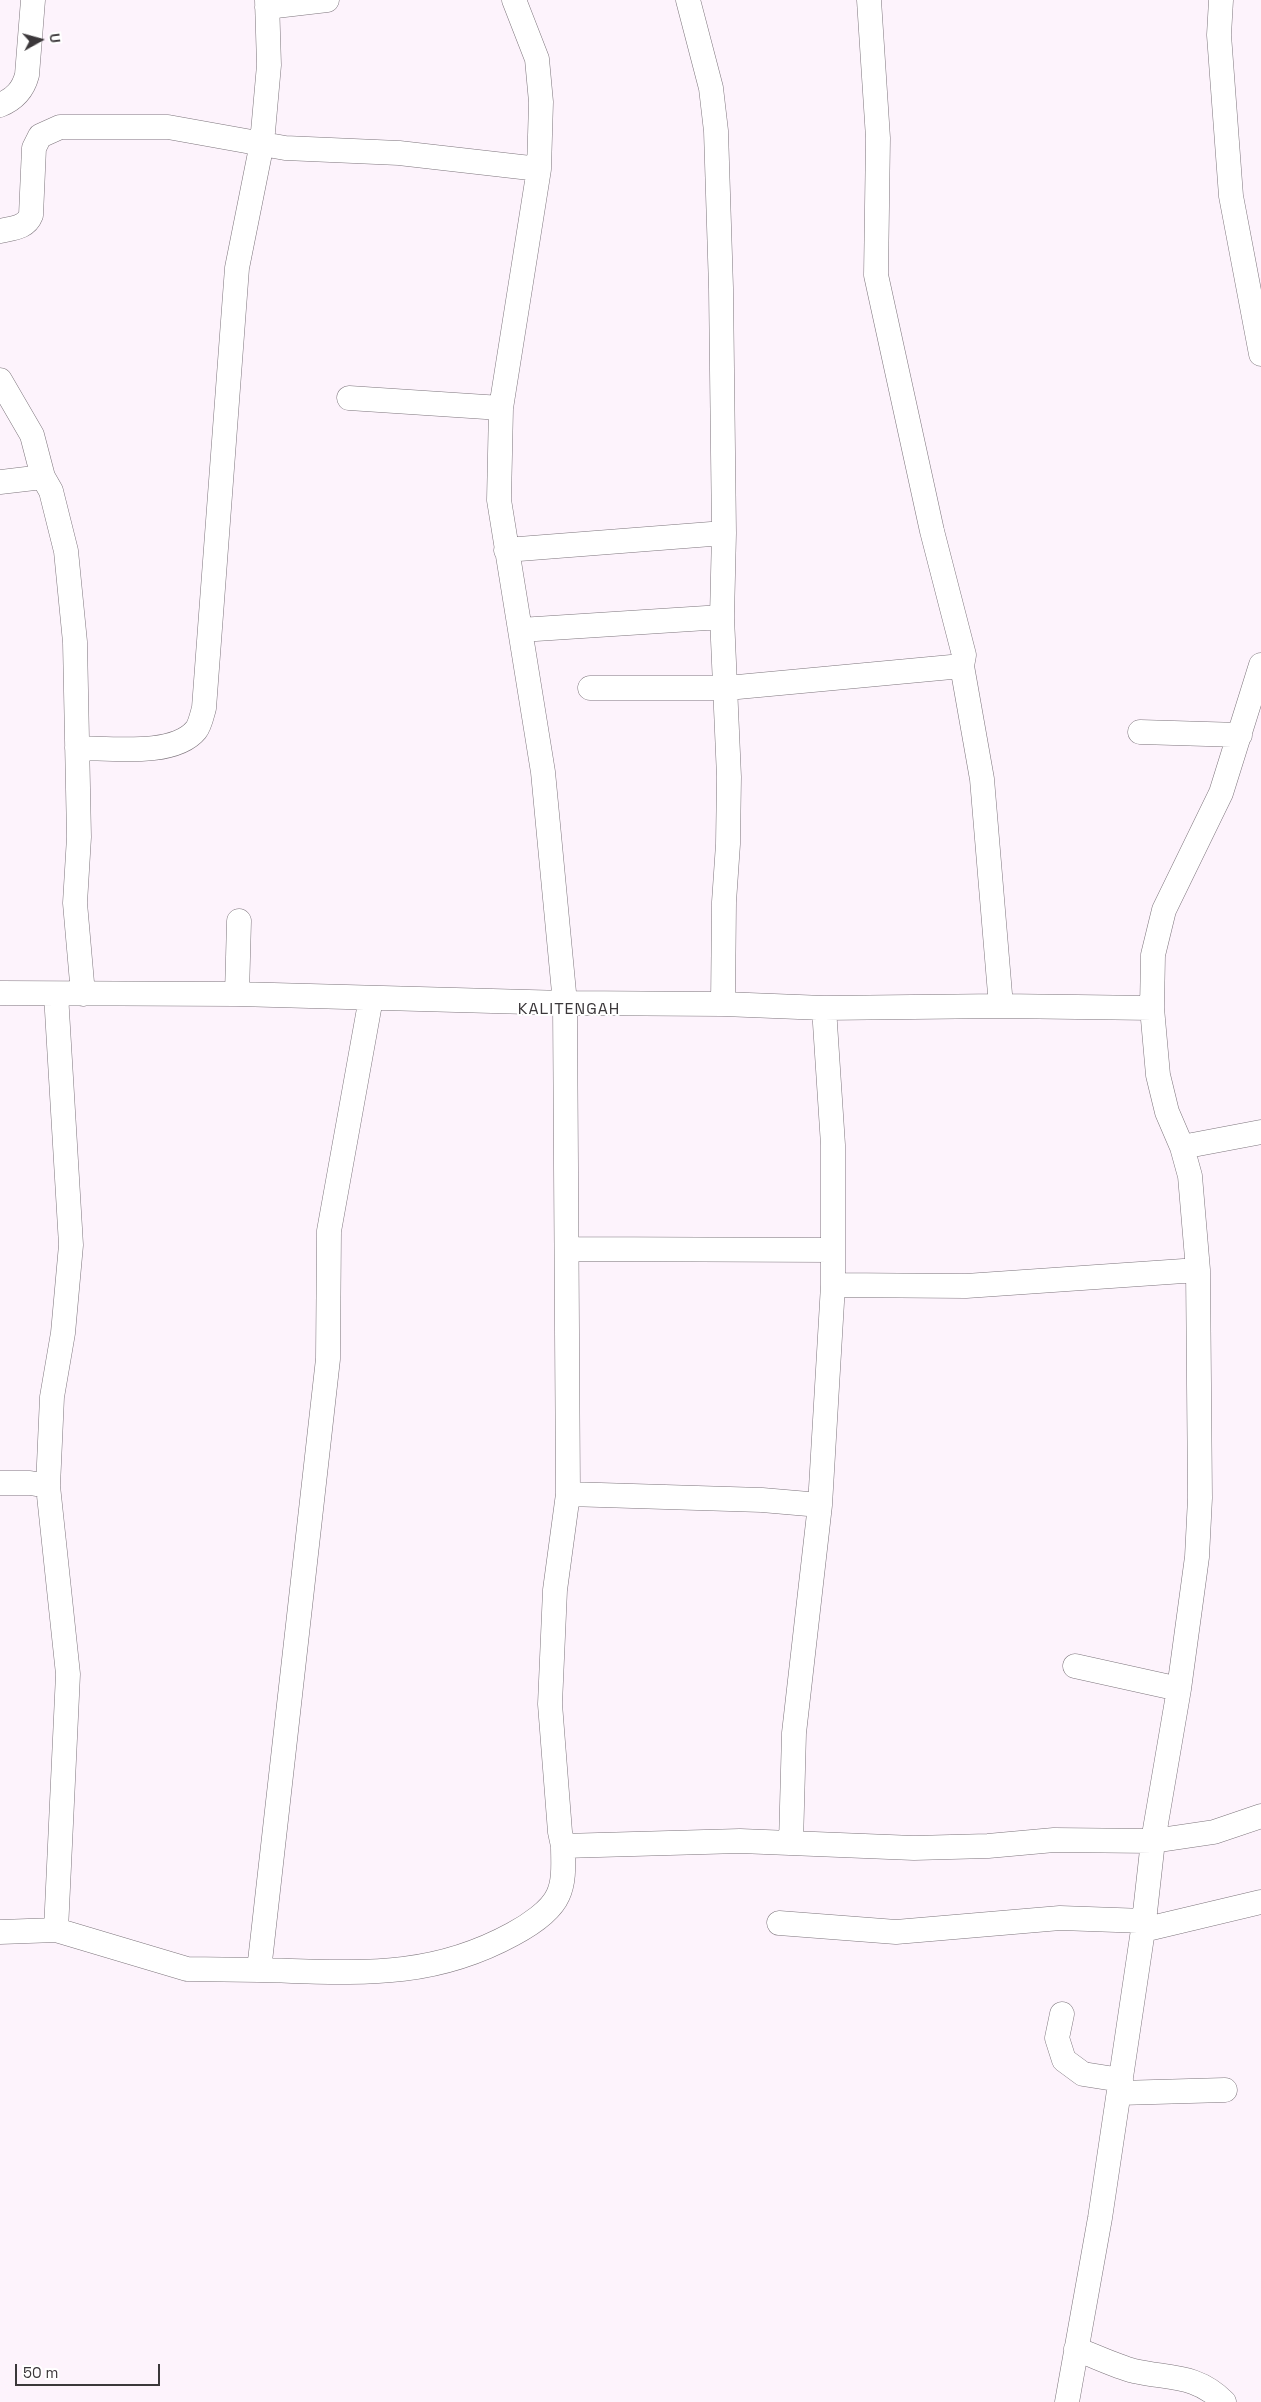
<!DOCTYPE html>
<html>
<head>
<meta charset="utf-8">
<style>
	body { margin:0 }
	#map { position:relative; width:1261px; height:2402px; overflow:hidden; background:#fdf3fc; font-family:"Space Grotesk",sans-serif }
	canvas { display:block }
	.north { position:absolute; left:15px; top:15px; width:50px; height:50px; -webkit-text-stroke:4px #fff; paint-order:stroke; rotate:83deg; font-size:14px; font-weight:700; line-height:20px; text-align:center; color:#3b373a }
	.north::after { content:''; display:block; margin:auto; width:18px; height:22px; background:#3b373a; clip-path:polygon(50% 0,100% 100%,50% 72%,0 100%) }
	.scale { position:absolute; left:15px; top:2364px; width:145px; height:22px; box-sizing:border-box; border:2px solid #3b373a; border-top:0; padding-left:6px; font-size:15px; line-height:18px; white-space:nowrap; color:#3b373a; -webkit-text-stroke:4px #fff; paint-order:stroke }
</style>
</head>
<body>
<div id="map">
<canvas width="1261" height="2402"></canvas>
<div class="north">U</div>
<div class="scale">50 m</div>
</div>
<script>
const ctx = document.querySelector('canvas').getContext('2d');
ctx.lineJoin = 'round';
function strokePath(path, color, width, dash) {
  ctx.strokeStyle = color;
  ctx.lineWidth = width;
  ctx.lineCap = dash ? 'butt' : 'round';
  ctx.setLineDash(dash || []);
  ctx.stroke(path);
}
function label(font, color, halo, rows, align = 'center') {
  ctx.font = font + ' "Space Grotesk",sans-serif';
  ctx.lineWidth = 4;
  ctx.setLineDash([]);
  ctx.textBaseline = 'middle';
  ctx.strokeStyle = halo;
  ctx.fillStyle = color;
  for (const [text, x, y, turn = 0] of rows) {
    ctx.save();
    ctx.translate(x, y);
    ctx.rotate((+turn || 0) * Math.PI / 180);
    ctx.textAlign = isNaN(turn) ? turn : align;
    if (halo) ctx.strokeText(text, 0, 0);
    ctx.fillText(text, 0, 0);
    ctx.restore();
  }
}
const minor = new Path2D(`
	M 514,0 L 537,59 L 541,102 L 539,169 L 501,408 L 499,500 L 543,772 L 565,1003 L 568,1494 L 555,1590 L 550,1704 L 560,1832 L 563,1846 L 740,1841 L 914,1848 L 988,1846 L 1054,1840 L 1153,1841 L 1214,1832 L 1261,1816
	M 688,0 L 711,88 L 716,131 L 721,288 L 724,533 L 722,617 L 729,777 L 728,844 L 724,902 L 723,1004
	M 869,0 L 878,138 L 876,275 L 932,531 L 964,655 L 962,666 L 982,779 L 1001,1006
	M 1221,0 L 1219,35 L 1231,196 L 1261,354
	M 267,7 L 327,0
	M 0,105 C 15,99 23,90 27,75 L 33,0
	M 0,231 C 13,228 26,228 31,215 L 34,148 L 40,136 L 60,127 L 168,127 L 285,148 L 399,153 L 539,169
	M 0,380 L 32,435 L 43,477 L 51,491 L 66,551 L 75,642 L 79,837 L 75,903 L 83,994
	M 349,398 L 501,408
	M 0,482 L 43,477
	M 506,550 L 724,533
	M 520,630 L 722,617
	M 590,688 L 727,688 L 962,666
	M 1140,732 L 1240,735
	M 77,748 C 110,748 174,757 196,730 C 200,725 202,715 204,708 L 237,268 L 262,143 L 269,65 L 267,0
	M 0,993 L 237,994 L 565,1003 L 723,1004 L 824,1008 L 1001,1006 L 1152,1008
	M 237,994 L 239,921
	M 371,998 L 329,1231 L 328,1359 L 259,1970 C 353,1972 427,1981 513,1934 C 528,1926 551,1911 558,1895 C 565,1880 563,1861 563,1846
	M 1182,1147 L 1261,1132
	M 567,1249 L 833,1250
	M 833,1285 L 966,1286 L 1198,1270
	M 0,1483 L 30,1483 L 48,1486
	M 568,1494 L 762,1500 L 820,1505
	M 1075,1666 L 1179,1689
	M 791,1843 L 794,1733 L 820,1505 L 833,1285 L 833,1145 L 824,1008
	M 779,1923 L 896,1932 L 1060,1918 L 1145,1921
	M 56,1930 L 68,1674 L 48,1486 L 52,1397 L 63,1333 L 71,1245 L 56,994
	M 1143,1930 L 1261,1902
	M 0,1932 L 56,1930 L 187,1969 L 259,1970
	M 1062,2014 L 1057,2038 L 1064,2060 L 1083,2074 L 1121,2080
	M 1119,2093 L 1225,2090
	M 1076,2349 C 1095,2356 1115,2366 1134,2371 C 1170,2379 1196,2374 1224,2402
	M 1067,2402 L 1100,2218 L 1143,1930 L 1153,1841 L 1179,1689 L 1197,1557 L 1200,1498 L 1198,1270 L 1190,1176 L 1182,1147 L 1167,1112 L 1158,1075 L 1152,1008 L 1153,955 L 1164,910 L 1221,793 L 1261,665`);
strokePath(minor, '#7d757c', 25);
strokePath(minor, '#fff', 24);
ctx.letterSpacing = '1px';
label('16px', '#3b373a', '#fff', [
	["KALITENGAH",569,1010]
]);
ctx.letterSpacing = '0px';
</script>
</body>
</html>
